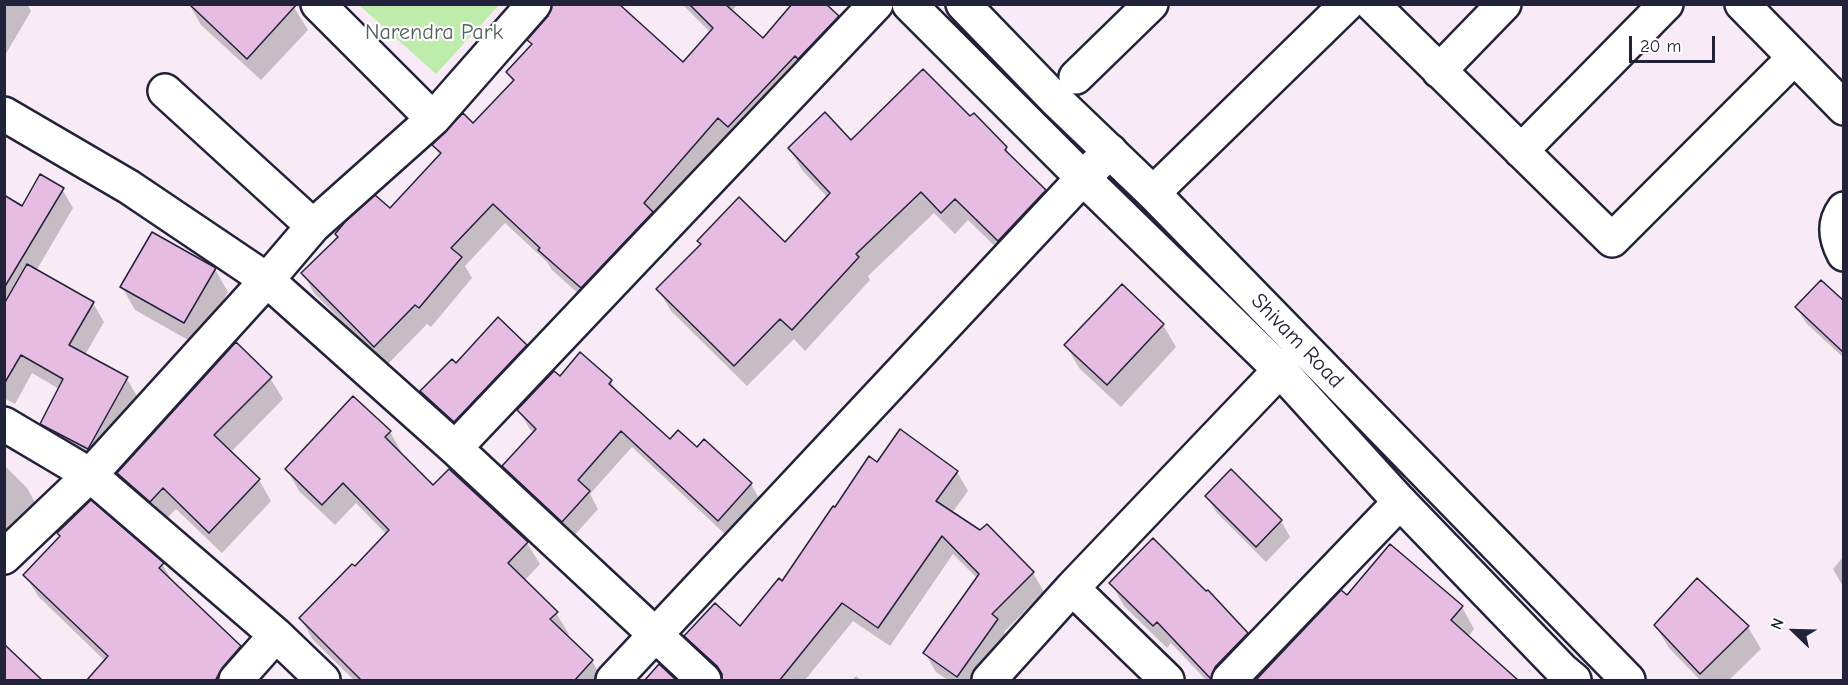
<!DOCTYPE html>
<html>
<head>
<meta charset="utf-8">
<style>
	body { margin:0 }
	#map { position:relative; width:1848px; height:685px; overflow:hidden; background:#f8ebf6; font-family:"Comic Neue",sans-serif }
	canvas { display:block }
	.frame { position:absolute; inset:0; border:6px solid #22223b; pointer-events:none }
	.north { position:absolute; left:1764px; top:601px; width:60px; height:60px; -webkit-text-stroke:4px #fff; paint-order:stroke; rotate:293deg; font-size:16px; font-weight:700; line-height:24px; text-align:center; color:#22223b }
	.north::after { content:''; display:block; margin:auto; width:21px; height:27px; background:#22223b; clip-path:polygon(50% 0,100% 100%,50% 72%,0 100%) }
	.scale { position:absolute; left:1629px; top:36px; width:86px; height:27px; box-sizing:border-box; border:3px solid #22223b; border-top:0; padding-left:8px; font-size:18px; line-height:21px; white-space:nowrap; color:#22223b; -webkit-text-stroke:4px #fff; paint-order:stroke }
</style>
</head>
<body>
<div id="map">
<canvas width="1848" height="685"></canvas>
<div class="frame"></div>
<div class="north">N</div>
<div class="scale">20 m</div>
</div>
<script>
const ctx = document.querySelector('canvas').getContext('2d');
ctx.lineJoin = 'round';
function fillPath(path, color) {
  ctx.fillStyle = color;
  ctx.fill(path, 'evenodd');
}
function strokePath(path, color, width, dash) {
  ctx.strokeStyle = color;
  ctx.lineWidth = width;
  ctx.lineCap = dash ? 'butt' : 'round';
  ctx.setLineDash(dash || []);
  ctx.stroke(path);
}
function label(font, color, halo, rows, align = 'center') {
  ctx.font = font + ' "Comic Neue",sans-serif';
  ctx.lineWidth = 4.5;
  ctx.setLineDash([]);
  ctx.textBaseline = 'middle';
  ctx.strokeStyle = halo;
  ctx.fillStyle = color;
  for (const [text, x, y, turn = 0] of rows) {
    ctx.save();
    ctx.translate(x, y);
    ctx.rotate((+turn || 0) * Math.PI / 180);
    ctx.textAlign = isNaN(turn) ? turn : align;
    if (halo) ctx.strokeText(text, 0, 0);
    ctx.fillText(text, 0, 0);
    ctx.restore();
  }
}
fillPath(new Path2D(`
	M 359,5 L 499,5 L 436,74 Z`), '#bdecab');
fillPath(new Path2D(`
	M 4,4 L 27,4 L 31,11 L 4,57 Z
	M 189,4 L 292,4 L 308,30 L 261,80 L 201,25 Z
	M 682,4 L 738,4 L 731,12 L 763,40 L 838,17 L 849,36 L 593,307 L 552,270 L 547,262 L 505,223 L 465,266 L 472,278 L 431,327 L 427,324 L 386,366 L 314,293 L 303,273 L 390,210 L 440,156 L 434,145 L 473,125 L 513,82 L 508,73 L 533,46 L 529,40 L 683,64 L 711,33 Z
	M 970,118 L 1006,148 L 1013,160 L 1045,191 L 1057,213 L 1011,262 L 968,220 L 955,234 L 934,213 L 868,276 L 870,280 L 805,351 L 794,339 L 747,386 L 671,311 L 658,289 L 702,245 L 699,241 L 785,244 L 828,198 L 802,170 L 789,148 L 851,142 Z
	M 62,189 L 73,208 L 36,271 L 93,303 L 104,322 L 85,355 L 127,379 L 138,398 L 99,467 L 53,443 L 42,424 L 59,389 L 32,373 L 15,404 L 4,398 L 4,195 L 24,205 Z
	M 215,269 L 228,292 L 197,345 L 135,310 L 122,287 Z
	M 1844,303 L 1844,358 L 1806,323 L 1797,307 Z
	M 1163,325 L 1176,347 L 1121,407 L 1079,368 L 1066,345 Z
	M 526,346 L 535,361 L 464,437 L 431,407 L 422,392 L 456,365 Z
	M 580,354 L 611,381 L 618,394 L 670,441 L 697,449 L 704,441 L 751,484 L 761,502 L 728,537 L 632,447 L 590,494 L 598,509 L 572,538 L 514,484 L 504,467 L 534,433 L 529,428 L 519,410 L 560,378 Z
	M 270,378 L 283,399 L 230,453 L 259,480 L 271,501 L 222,553 L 176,509 L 163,522 L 131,495 L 119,474 Z
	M 901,431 L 957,472 L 968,491 L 952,513 L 980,532 L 987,526 L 1033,573 L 1044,592 L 1004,632 L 1008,639 L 979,680 L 948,680 L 936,672 L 925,653 L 977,578 L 953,554 L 890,646 L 853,621 L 805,680 L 723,680 L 697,655 L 686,636 L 740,628 L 783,583 L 836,509 L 877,464 Z
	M 390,432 L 402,453 L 401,455 L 433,487 L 449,471 L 527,543 L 540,564 L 524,581 L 556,613 L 569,634 L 566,637 L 592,661 L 603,680 L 354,680 L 313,640 L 301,619 L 355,568 L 387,535 L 356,503 L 335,525 L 299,491 L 287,469 Z
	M 4,465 L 27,488 L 36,504 L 4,534 Z
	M 1231,471 L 1281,521 L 1290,537 L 1266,562 L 1216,512 L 1207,496 Z
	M 1844,556 L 1844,588 L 1833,569 Z
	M 162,564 L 175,585 L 240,647 L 252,668 L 241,680 L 88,680 L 105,661 L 38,596 L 25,575 Z
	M 1111,583 L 1247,634 L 1260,657 L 1237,680 L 1206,680 L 1171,643 L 1167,648 L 1124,606 Z
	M 1347,597 L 1462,607 L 1474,629 L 1468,637 Z
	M 1655,625 L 1748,627 L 1761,649 L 1729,680 L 1700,680 L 1669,648 Z
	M 856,676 L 861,680 L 852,680 Z`), '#0003');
const building = new Path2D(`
	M 189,4 L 297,4 L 247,59 Z
	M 552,4 L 619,4 L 683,62 L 713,28 L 689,4 L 725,4 L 763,38 L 792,4 L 826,4 L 839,16 L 798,59 L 795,56 L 728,127 L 718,118 L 644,203 L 653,212 L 581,288 L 538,250 L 540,248 L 493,204 L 451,248 L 462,257 L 419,308 L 415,305 L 374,347 L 301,273 L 338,237 L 335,234 L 345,222 L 375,195 L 390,208 L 441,153 L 432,145 L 463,113 L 473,123 L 514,80 L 506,72 L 532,44 L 527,40 L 548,16 Z
	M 923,69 L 970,116 L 974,113 L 1007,147 L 1005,150 L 1046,190 L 998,241 L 955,199 L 941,213 L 921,192 L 856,254 L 859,257 L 792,330 L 780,319 L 734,366 L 656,289 L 701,244 L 697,241 L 739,197 L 785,242 L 830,193 L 788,148 L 825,112 L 851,140 Z
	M 40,174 L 64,188 L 4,288 L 4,195 L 22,206 Z
	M 152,232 L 216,268 L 184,323 L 120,287 Z
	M 27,264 L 94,302 L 69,345 L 128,377 L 88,449 L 40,424 L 63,379 L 21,355 L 4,384 L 4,304 Z
	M 1821,280 L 1844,301 L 1844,353 L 1795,307 Z
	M 1122,284 L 1164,324 L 1107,385 L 1064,345 Z
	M 498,317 L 527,345 L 454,422 L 420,391 L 452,359 L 456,363 Z
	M 236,342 L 272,377 L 214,435 L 260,479 L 209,533 L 163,488 L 150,502 L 117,473 Z
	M 580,352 L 612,380 L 609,384 L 670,439 L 678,430 L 697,447 L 704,439 L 752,483 L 718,521 L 621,431 L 578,480 L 590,491 L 562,522 L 502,466 L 536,429 L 517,410 L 554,371 L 560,376 Z
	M 353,396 L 391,431 L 385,437 L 433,485 L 449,469 L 528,542 L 508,563 L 558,612 L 550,619 L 593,660 L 574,681 L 362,681 L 299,618 L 352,564 L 355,566 L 389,530 L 343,483 L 322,505 L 285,469 Z
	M 900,429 L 958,471 L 936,501 L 980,530 L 987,524 L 1034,572 L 992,614 L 998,619 L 957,677 L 923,653 L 979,574 L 942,536 L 878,628 L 842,603 L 779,681 L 722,681 L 722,674 L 717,666 L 684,636 L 715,603 L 740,626 L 779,578 L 782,581 L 833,506 L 835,507 L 869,456 L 877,462 Z
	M 1231,469 L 1282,520 L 1256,547 L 1205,496 Z
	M 91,500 L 164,563 L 159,568 L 241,646 L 222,668 L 215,681 L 86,681 L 108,656 L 23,575 L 60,536 L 57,533 Z
	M 1153,538 L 1206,591 L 1208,590 L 1248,633 L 1215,667 L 1211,679 L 1157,622 L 1153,626 L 1109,583 Z
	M 1390,544 L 1463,606 L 1451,620 L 1519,681 L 1255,681 L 1341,590 L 1347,595 Z
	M 1697,578 L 1749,626 L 1700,674 L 1654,625 Z
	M 4,644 L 43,681 L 4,681 Z
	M 659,664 L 677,681 L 644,681 Z`);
fillPath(building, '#e7bce2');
strokePath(building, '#22223b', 1.5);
const minor = new Path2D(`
	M 318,4 L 433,119
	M 1372,4 L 1612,240 L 1794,58
	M 1742,4 L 1844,108
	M 1439,71 L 1504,4
	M 1076,77 L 1151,4
	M 165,91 L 313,226
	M 4,114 L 129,187 L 267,280 L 455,448 L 704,680
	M 1521,151 L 1666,4
	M 1153,193 L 1347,4
	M 1844,209 C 1833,224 1836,239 1844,254
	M 4,424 L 90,475 L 276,635 L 323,680
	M 455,448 L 876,4
	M 4,557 L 90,475 L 267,280 L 313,226 L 433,119 L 534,4
	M 1072,588 L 1167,680
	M 236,680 L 276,635
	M 613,680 L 1083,178 L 1110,151
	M 989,680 L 1072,588 L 1280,370
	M 1229,680 L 1400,502`);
const major = new Path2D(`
	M 909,4 L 1083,178 L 1280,370 L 1400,502 L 1562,670 L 1574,680
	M 963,4 L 1055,99 L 1153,193 L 1628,680`);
strokePath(minor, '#22223b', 38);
strokePath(major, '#22223b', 38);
strokePath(minor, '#fff', 33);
strokePath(major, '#fff', 33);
label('22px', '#505f5d', '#fff', [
	["Narendra Park",434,33]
]);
label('22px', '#22223b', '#fff', [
	["Shivam Road",1297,341,46]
]);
</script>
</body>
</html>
